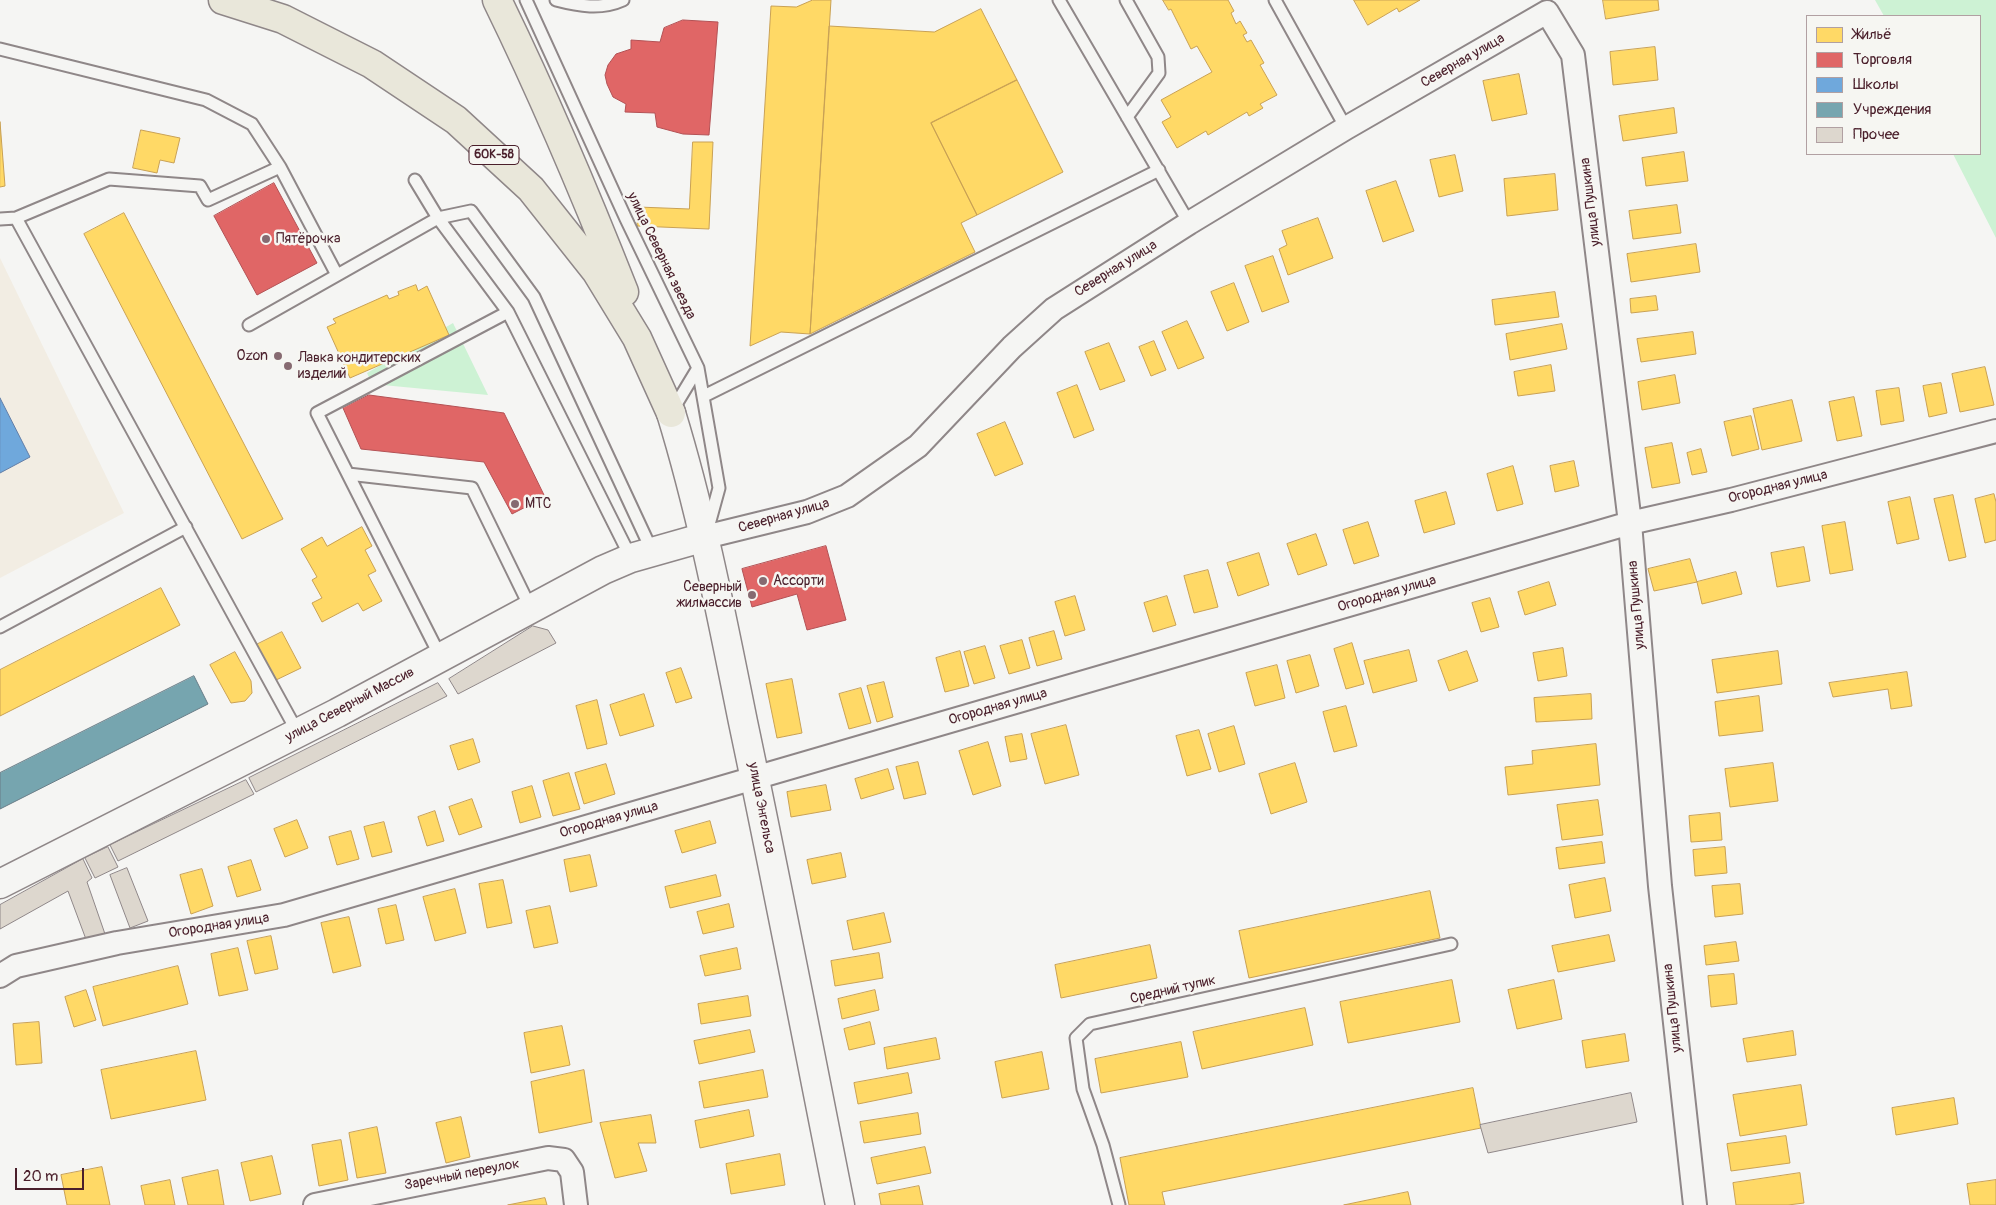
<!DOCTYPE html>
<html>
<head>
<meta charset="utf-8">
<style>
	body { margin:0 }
	#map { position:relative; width:1996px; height:1205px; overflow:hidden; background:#f5f5f3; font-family:Pangolin,sans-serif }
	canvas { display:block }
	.legend { position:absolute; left:1806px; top:15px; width:175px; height:140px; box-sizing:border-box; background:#f6f6f2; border:1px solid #b1a0a2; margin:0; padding:6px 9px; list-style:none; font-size:15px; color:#4a1f2b }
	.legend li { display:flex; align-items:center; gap:10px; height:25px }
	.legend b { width:25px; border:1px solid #b1a0a2 }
	.scale { position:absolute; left:15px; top:1168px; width:69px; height:22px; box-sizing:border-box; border:2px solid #4a1f2b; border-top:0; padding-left:6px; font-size:15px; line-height:18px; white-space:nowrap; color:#4a1f2b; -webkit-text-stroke:4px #f6f6f2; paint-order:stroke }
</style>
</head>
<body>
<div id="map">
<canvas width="1996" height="1205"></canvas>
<ul class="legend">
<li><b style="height:14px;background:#ffd966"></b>Жильё</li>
<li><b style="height:14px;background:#e06666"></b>Торговля</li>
<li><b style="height:14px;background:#6fa8dc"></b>Школы</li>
<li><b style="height:14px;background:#76a5af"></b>Учреждения</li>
<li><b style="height:14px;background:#ddd7ce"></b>Прочее</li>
</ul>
<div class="scale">20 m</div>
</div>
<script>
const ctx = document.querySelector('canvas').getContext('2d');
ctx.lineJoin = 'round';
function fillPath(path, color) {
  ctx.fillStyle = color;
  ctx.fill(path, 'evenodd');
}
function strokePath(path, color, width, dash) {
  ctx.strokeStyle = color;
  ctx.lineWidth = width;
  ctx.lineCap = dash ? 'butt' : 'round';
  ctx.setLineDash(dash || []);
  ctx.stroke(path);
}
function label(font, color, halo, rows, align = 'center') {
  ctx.font = font + ' Pangolin,sans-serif';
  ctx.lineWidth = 5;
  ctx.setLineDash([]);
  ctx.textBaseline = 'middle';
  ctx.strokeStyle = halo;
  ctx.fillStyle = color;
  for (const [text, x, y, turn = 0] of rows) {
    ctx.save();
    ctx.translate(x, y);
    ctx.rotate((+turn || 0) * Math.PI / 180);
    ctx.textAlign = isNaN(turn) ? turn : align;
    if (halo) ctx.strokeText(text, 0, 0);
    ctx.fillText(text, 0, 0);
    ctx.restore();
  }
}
fillPath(new Path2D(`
	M 0,258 L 124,513 L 0,578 Z`), '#f2ede3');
fillPath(new Path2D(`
	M 1875,0 L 1996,0 L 1996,238 L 1953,154 L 1980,154 L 1980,16 L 1884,16 Z
	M 453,323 L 488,395 L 372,384 L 367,373 Z`), '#cdf2d4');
const homes = new Path2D(`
	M 813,0 L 831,0 L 810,334 L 781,332 L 750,346 L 771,6 L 796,7 Z
	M 1163,0 L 1228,0 L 1234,11 L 1231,13 L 1236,24 L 1240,21 L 1247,33 L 1243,35 L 1247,42 L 1251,40 L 1264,63 L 1260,65 L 1277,95 L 1260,104 L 1263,108 L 1249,116 L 1247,112 L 1208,135 L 1206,131 L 1177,148 L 1162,122 L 1171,117 L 1161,100 L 1212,72 L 1197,46 L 1191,49 L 1171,9 L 1169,10 Z
	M 1354,0 L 1420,0 L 1399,12 L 1397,8 L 1368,25 Z
	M 1603,0 L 1658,0 L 1659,10 L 1606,19 Z
	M 981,9 L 1017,80 L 931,123 L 977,215 L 961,223 L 975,252 L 810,334 L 829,26 L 934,32 Z
	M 1655,47 L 1658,80 L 1613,85 L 1610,52 Z
	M 1519,74 L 1527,114 L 1492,121 L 1483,81 Z
	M 1017,80 L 1063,172 L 977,215 L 931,123 Z
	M 1674,108 L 1677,133 L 1623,141 L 1619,116 Z
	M 0,122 L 5,186 L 0,187 Z
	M 141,130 L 180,138 L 174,163 L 160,160 L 157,173 L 133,168 Z
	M 693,142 L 713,142 L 709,229 L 637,226 L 638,207 L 689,209 Z
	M 1684,152 L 1688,181 L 1646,186 L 1642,158 Z
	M 1455,155 L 1463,191 L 1439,197 L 1430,160 Z
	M 1555,174 L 1558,210 L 1507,216 L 1504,179 Z
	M 1396,181 L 1414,231 L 1383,242 L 1366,191 Z
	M 1677,205 L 1681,233 L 1633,239 L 1629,211 Z
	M 124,213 L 283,519 L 242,539 L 84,234 Z
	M 1318,218 L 1333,258 L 1288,275 L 1279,249 L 1287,245 L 1282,231 Z
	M 1696,244 L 1700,272 L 1631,282 L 1627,254 Z
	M 1273,256 L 1289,302 L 1262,312 L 1245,266 Z
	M 1234,283 L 1249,322 L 1227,331 L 1211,292 Z
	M 416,285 L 418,291 L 427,286 L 449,335 L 350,378 L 327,327 L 336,323 L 333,319 L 387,295 L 389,299 L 399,295 L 398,292 Z
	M 1555,292 L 1559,317 L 1495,325 L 1492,300 Z
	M 1656,296 L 1658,310 L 1631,313 L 1630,299 Z
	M 1187,321 L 1204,358 L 1178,369 L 1162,332 Z
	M 1562,324 L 1567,349 L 1510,360 L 1506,334 Z
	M 1693,332 L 1696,354 L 1641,362 L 1637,339 Z
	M 1154,341 L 1166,370 L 1151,376 L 1139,347 Z
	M 1109,343 L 1125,381 L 1100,390 L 1085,352 Z
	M 1551,365 L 1555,391 L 1518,396 L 1514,372 Z
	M 1985,367 L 1994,405 L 1960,412 L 1952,374 Z
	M 1675,375 L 1680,403 L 1642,410 L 1638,382 Z
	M 1941,383 L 1947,413 L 1929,417 L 1923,386 Z
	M 1077,385 L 1094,430 L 1074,438 L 1057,393 Z
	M 1899,388 L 1904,421 L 1881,425 L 1876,391 Z
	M 1854,397 L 1862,436 L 1837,441 L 1829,402 Z
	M 1792,400 L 1802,441 L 1762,450 L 1753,409 Z
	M 1751,416 L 1759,449 L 1732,456 L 1724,422 Z
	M 1005,422 L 1023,464 L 995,476 L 977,434 Z
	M 1672,443 L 1680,483 L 1652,488 L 1645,448 Z
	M 1701,449 L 1707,472 L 1692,475 L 1687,453 Z
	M 1574,461 L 1579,486 L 1555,492 L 1550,466 Z
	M 1513,466 L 1523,504 L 1497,511 L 1487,474 Z
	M 1446,492 L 1455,524 L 1424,533 L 1415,501 Z
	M 1994,494 L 1996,502 L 1996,540 L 1985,543 L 1975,499 Z
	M 1953,495 L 1966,557 L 1949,561 L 1934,499 Z
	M 1910,497 L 1919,539 L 1897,544 L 1888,502 Z
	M 1368,522 L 1379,556 L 1354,564 L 1343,530 Z
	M 1845,522 L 1853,570 L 1830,574 L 1822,526 Z
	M 362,527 L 372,546 L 365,550 L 376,571 L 368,575 L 382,601 L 363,611 L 358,603 L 322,622 L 312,603 L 322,598 L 312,580 L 317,577 L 301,549 L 322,537 L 327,546 Z
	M 1316,534 L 1327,565 L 1298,575 L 1287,544 Z
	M 1804,547 L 1810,581 L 1777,587 L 1771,553 Z
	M 1259,553 L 1269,585 L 1238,596 L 1227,563 Z
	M 1690,559 L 1697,582 L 1654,591 L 1648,569 Z
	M 1208,570 L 1218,607 L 1194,613 L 1184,576 Z
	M 1736,572 L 1742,594 L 1702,604 L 1697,582 Z
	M 1549,582 L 1556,605 L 1525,615 L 1518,592 Z
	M 161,588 L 180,625 L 0,716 L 0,670 Z
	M 1075,596 L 1085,630 L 1065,636 L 1055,602 Z
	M 1167,596 L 1176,625 L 1153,632 L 1144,603 Z
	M 1490,598 L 1499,627 L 1481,632 L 1472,603 Z
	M 1054,631 L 1062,659 L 1037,666 L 1029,638 Z
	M 282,632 L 301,668 L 274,681 L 256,645 Z
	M 1022,640 L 1030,668 L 1009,674 L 1000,646 Z
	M 1352,643 L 1364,684 L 1346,689 L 1334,649 Z
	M 985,646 L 995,678 L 974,684 L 964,652 Z
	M 1563,648 L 1567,676 L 1538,681 L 1533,653 Z
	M 1409,650 L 1417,681 L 1373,693 L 1364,661 Z
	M 960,651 L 969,686 L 945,692 L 936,658 Z
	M 1467,651 L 1478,681 L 1449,691 L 1438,661 Z
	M 1778,651 L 1782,684 L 1717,693 L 1712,660 Z
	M 235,652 L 251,681 L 252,693 L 245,701 L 231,703 L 210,665 Z
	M 1310,655 L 1319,686 L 1296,693 L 1287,661 Z
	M 1277,665 L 1285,698 L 1255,706 L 1246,673 Z
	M 681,668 L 692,698 L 676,703 L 666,673 Z
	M 1907,672 L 1912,706 L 1891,709 L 1888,689 L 1833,697 L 1829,683 Z
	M 792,679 L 802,733 L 777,738 L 766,684 Z
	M 884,682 L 893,717 L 877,722 L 867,686 Z
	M 861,688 L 871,723 L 849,729 L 839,694 Z
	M 644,694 L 654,726 L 620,736 L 610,705 Z
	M 1591,694 L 1592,719 L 1536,722 L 1534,698 Z
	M 1759,696 L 1763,731 L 1719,736 L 1715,702 Z
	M 597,700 L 607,744 L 587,749 L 576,706 Z
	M 1346,706 L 1357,746 L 1334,752 L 1323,712 Z
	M 1066,725 L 1079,775 L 1045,784 L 1031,734 Z
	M 1234,726 L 1245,764 L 1219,772 L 1208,734 Z
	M 1199,730 L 1211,769 L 1187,776 L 1176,736 Z
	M 1022,734 L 1027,759 L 1010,762 L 1005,737 Z
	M 473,739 L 480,762 L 458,770 L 450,746 Z
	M 988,742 L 1001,786 L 973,795 L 959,751 Z
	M 1596,744 L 1600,785 L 1508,795 L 1505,767 L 1533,764 L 1532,751 Z
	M 918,762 L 926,794 L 904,799 L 896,767 Z
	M 1295,763 L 1307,802 L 1271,814 L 1259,774 Z
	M 1773,763 L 1778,801 L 1730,807 L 1725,769 Z
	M 606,764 L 615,794 L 584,804 L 575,773 Z
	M 888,769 L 894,789 L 861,799 L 855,779 Z
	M 569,773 L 580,809 L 553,816 L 543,781 Z
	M 826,785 L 831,810 L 791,817 L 787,792 Z
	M 532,786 L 541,817 L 520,823 L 512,792 Z
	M 472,799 L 482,827 L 459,835 L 449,807 Z
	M 1598,800 L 1603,835 L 1562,840 L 1557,805 Z
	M 435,811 L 444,841 L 427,846 L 418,817 Z
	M 1720,813 L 1722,840 L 1691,842 L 1689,816 Z
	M 297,820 L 308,848 L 285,857 L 274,829 Z
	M 710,821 L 716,843 L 682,853 L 675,831 Z
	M 384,822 L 392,852 L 372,857 L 364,827 Z
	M 351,831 L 359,859 L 337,865 L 329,837 Z
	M 1602,842 L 1605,863 L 1559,869 L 1556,848 Z
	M 1725,847 L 1727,873 L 1695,876 L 1693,850 Z
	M 841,853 L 846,877 L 812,884 L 807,860 Z
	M 590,855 L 597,886 L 570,892 L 564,860 Z
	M 251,860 L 261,890 L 237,897 L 228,867 Z
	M 202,869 L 213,906 L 191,914 L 180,875 Z
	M 716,875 L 721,896 L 670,908 L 665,887 Z
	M 1605,878 L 1611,911 L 1575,918 L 1569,885 Z
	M 503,880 L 512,923 L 487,928 L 479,884 Z
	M 1740,884 L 1743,914 L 1715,917 L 1712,886 Z
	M 455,889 L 466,933 L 435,941 L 423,897 Z
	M 1430,891 L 1440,938 L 1249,978 L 1239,931 Z
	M 729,904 L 734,927 L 703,934 L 697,912 Z
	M 396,905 L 404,940 L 386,944 L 378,909 Z
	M 550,906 L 558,943 L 534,948 L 526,911 Z
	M 884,913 L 891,942 L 853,950 L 847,921 Z
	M 349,917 L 361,966 L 333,973 L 321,923 Z
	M 1609,935 L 1615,961 L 1558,972 L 1552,946 Z
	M 271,936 L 278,969 L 255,974 L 247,941 Z
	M 1736,942 L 1739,961 L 1706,965 L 1704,946 Z
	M 1150,945 L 1157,978 L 1061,998 L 1055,965 Z
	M 238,948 L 248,990 L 219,996 L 211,954 Z
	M 737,948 L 741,969 L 705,976 L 700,956 Z
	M 879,953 L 883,978 L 835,986 L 831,961 Z
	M 178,966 L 188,1004 L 103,1026 L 93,987 Z
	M 1734,974 L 1737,1004 L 1711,1007 L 1708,976 Z
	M 1452,980 L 1460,1022 L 1348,1043 L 1340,1002 Z
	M 1554,980 L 1562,1019 L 1517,1029 L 1508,990 Z
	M 86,990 L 96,1020 L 74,1027 L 65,997 Z
	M 875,990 L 879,1010 L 842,1019 L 838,999 Z
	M 748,996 L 751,1016 L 701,1024 L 698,1004 Z
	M 1305,1008 L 1313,1045 L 1202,1069 L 1193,1032 Z
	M 39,1022 L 42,1063 L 16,1065 L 13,1024 Z
	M 870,1022 L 875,1044 L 849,1050 L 844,1029 Z
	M 562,1026 L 570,1065 L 531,1073 L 524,1033 Z
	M 750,1030 L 755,1052 L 699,1064 L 694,1041 Z
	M 1793,1031 L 1796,1055 L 1747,1062 L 1743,1039 Z
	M 1625,1034 L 1629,1061 L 1586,1068 L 1582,1041 Z
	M 936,1038 L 940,1059 L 887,1069 L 884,1048 Z
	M 1181,1042 L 1188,1077 L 1101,1093 L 1095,1059 Z
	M 196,1051 L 206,1100 L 111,1119 L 101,1070 Z
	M 1042,1052 L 1049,1089 L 1002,1098 L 995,1062 Z
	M 584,1070 L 592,1122 L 539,1133 L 531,1082 Z
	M 763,1070 L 768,1097 L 704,1108 L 699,1082 Z
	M 908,1073 L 912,1093 L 858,1104 L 854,1083 Z
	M 1801,1085 L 1807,1125 L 1740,1136 L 1733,1095 Z
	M 1473,1088 L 1481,1128 L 1162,1192 L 1165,1205 L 1129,1205 L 1120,1158 Z
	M 1954,1098 L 1958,1124 L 1896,1135 L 1892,1108 Z
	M 749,1110 L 754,1136 L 700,1148 L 695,1121 Z
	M 918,1113 L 921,1134 L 864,1143 L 860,1122 Z
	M 651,1115 L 656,1143 L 638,1143 L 647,1171 L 615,1178 L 600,1123 Z
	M 461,1117 L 470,1157 L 446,1163 L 436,1123 Z
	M 377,1127 L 386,1173 L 357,1178 L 349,1133 Z
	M 1786,1136 L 1790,1163 L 1731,1171 L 1727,1144 Z
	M 341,1140 L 348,1180 L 319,1186 L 312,1145 Z
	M 925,1147 L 931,1173 L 877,1184 L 871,1158 Z
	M 780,1154 L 785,1185 L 731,1194 L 726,1164 Z
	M 272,1156 L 281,1194 L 250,1201 L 241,1163 Z
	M 102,1167 L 110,1205 L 67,1205 L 61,1175 Z
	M 218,1170 L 224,1205 L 188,1205 L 182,1178 Z
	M 1800,1173 L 1804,1203 L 1788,1205 L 1736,1205 L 1733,1183 Z
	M 170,1180 L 175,1205 L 145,1205 L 141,1186 Z
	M 1996,1180 L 1996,1205 L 1970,1205 L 1967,1184 Z
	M 919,1186 L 923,1205 L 881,1205 L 879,1194 Z
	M 1408,1192 L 1411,1205 L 1344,1205 Z
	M 545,1198 L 547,1205 L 508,1205 Z`);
fillPath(homes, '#ffd966');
strokePath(homes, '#c9a154', 1);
const shops = new Path2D(`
	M 683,20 L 718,22 L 709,135 L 683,134 L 657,127 L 655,113 L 625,112 L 626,104 L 613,97 L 607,84 L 605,75 L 608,65 L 616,54 L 631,49 L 631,40 L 660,42 L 664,28 Z
	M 274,183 L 317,263 L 257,295 L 214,216 Z
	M 369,395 L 504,413 L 545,497 L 512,514 L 484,462 L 361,449 L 343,408 Z
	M 826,546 L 846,620 L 807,630 L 797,594 L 752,607 L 742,569 Z`);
fillPath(shops, '#e06666');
strokePath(shops, '#b35154', 1);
const schools = new Path2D(`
	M 0,398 L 30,457 L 0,473 Z`);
fillPath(schools, '#6fa8dc');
strokePath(schools, '#647fa7', 1);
const public = new Path2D(`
	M 194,676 L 208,704 L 0,809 L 0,773 Z`);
fillPath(public, '#76a5af');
strokePath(public, '#697d87', 1);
const building = new Path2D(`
	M 533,626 L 548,630 L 556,643 L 458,694 L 449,679 Z
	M 438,683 L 447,696 L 256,792 L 249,778 Z
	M 246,780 L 254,794 L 118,861 L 110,845 Z
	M 108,847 L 118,867 L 95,878 L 85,858 Z
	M 83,859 L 92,878 L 87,882 L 105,934 L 87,942 L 68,891 L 0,929 L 0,905 Z
	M 127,868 L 148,921 L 130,928 L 110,875 Z
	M 1631,1093 L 1637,1122 L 1488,1153 L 1480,1125 Z`);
fillPath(building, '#ddd7ce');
strokePath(building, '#8f8788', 1);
const service = new Path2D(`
	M 526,0 L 626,219 L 698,368 L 719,488 L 708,528
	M 556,0 C 579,6 601,10 623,0
	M 1059,0 L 1189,223
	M 1126,0 L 1158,57 L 1159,73 L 1127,117
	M 1275,0 L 1346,128
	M 0,49 L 206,100 L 252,124 L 280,167
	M 415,180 L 438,218 L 471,211 L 534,297 L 652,551
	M 16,218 L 298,733
	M 0,219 L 16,218 L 109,179 L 200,186 L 208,200 L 280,167 L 337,275
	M 249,325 L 438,218 L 508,312 L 631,558
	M 704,396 L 1159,170
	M 672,411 L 698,368
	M 348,474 L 472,488 L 531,609
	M 0,627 L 186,527
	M 441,658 L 317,413 L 508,312
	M 1119,1205 L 1103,1145 L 1083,1089 L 1076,1038 L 1090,1024 L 1451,944`);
const minor = new Path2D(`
	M 705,537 L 807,512 L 847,496 L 918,446 L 1012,347 L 1054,309 L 1189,223 L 1346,128 L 1547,12 L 1573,55 L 1630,523 L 1660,886 L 1695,1205
	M 0,976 L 16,966 L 117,943 L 284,915 L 1630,523 L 1731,500 L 1996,431
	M 315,1205 L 548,1158 L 564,1160 L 572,1172 L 576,1205`);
const tertiary = new Path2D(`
	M 0,884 L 337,713 L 603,570 L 631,558 L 705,537`);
const secondary = new Path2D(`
	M 671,413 C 702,514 722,618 743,722 C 777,883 808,1044 840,1205`);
const trunk = new Path2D(`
	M 223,0 L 283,19 L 372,64 L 456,120 L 531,189 L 596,271 L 637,338 L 671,413
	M 497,0 C 544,96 585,193 624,292`);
strokePath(service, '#8f8788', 15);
strokePath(minor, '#8f8788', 26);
strokePath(tertiary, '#8f8788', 31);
strokePath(secondary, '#8f8788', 31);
strokePath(trunk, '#8f8788', 31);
strokePath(service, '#f5f5f3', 11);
strokePath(minor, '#f5f5f3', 22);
strokePath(tertiary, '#f5f5f3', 28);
strokePath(secondary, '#f5f5f3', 28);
strokePath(trunk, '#e9e7da', 28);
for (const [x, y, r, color] of [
	[266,239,5,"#866a71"],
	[278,356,5,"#866a71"],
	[288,366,5,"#866a71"],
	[515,504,5,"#866a71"],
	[763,581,5,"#866a71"],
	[752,595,5,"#866a71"]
]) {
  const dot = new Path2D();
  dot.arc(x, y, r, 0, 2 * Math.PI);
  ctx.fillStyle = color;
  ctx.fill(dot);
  strokePath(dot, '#f6f6f2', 2);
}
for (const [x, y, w] of [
	[494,155,50]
]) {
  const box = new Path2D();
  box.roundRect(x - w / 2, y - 9.5, w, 19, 4);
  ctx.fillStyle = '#f6f6f2';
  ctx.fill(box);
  strokePath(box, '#4a1f2b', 1);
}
label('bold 12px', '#4a1f2b', null, [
	["60К-58",494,155]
]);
label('14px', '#4a1f2b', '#f6f6f2', [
	["Северная улица",1463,61,-30],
	["улица Пушкина",1591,202,-97],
	["улица Северная звезда",661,256,64],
	["Северная улица",1116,269,-32],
	["Огородная улица",1778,487,-14],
	["Северная улица",784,516,-16],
	["Огородная улица",1387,594,-16],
	["улица Пушкина",1637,605,-95],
	["улица Северный Массив",350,705,-28],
	["Огородная улица",998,707,-16],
	["улица Энгельса",761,808,79],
	["Огородная улица",609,820,-16],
	["Огородная улица",219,926,-9],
	["Средний тупик",1173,990,-13],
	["улица Пушкина",1673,1008,-96],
	["Заречный переулок",462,1175,-11]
]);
label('14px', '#4a1f2b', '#f6f6f2', [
	["Пятёрочка",276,239],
	["Ozon",268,356,"right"],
	["Лавка кондитерских",298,358],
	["изделий",298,374],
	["МТС",525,504],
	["Ассорти",773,581],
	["Северный",742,587,"right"],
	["жилмассив",742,603,"right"]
], 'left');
</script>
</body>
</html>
